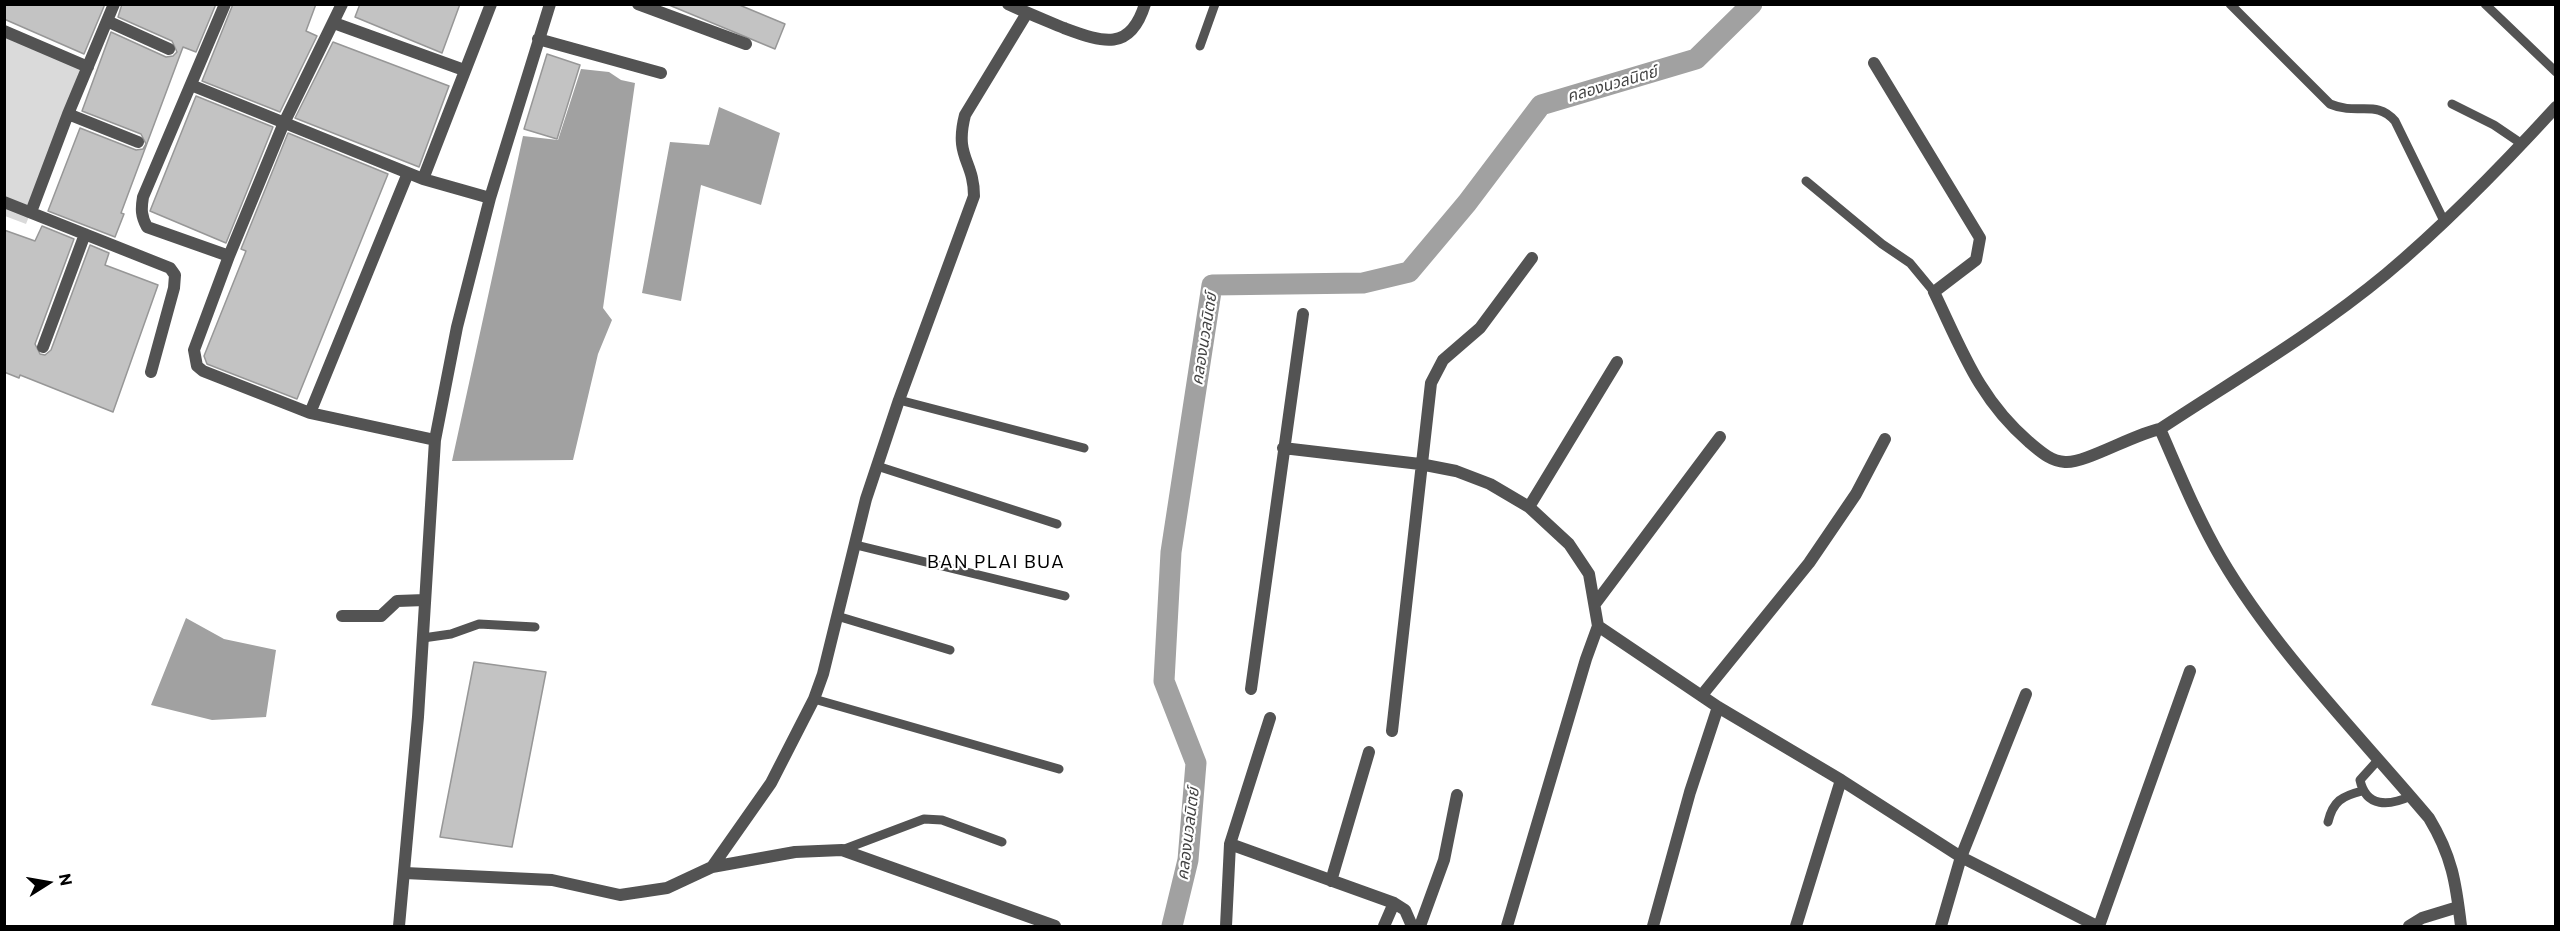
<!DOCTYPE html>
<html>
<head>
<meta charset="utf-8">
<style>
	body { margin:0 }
	#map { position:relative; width:2560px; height:931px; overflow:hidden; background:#fff; font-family:Commissioner,sans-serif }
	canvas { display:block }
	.frame { position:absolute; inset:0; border:6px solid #000; pointer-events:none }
	.north { position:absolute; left:18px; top:853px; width:60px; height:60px; -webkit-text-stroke:4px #fff; paint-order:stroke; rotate:79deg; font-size:16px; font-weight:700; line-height:24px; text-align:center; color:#000 }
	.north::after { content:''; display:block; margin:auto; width:21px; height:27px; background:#000; clip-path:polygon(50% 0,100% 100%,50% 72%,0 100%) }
</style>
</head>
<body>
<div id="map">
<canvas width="2560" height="931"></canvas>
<div class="frame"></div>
<div class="north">N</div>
</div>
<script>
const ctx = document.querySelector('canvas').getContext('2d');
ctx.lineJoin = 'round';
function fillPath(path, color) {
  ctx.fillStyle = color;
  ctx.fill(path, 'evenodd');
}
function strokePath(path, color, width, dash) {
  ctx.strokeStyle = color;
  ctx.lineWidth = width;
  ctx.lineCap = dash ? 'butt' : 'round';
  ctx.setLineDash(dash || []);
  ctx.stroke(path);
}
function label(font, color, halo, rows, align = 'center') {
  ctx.font = font + ' Commissioner,"Noto Sans Thai",sans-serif';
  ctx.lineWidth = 4.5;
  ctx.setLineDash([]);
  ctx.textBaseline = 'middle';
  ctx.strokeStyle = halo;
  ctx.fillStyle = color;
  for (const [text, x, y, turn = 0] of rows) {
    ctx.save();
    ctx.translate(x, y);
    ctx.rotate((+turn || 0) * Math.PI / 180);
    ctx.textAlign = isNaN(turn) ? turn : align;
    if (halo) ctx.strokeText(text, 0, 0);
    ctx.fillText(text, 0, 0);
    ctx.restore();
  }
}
fillPath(new Path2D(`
	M 4,34 L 88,67 L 26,224 L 5,216 Z`), '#dadada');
fillPath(new Path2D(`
	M 581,69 L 609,72 L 621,80 L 635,83 L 603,308 L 612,320 L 598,354 L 573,460 L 452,461 L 523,136 L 558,140 Z
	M 719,107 L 780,133 L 761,205 L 701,185 L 681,301 L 642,293 L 670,142 L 709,145 Z
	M 186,618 L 224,639 L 276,650 L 266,717 L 212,720 L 151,705 Z`), '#a1a1a1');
strokePath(new Path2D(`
	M 1172,926 L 1188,860 L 1196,763 L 1164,681 L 1171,552 L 1212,285 L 1363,283 L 1409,272 L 1467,203 L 1541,105 L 1696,59 L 1752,4`), '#a1a1a1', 21);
const building = new Path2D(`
	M 4,4 L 105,4 L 84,54 L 4,19 Z
	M 122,4 L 216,4 L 196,52 L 183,47 L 121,213 L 124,214 L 115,237 L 48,211 L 80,128 L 136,150 L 143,149 L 146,144 L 141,134 L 82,111 L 111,32 L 166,57 L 173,56 L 177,52 L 172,41 L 118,17 Z
	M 233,4 L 316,4 L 306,31 L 317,36 L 280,112 L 202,81 Z
	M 360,4 L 460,4 L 442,53 L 355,17 Z
	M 737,4 L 785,24 L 775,49 L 669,5 Z
	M 333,42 L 449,86 L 419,167 L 295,118 Z
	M 547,54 L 580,65 L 557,139 L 524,129 Z
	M 196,96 L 273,127 L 226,243 L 150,211 Z
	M 288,133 L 388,174 L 297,399 L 207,364 L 204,356 L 246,251 L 241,249 Z
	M 42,226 L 74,239 L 35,344 L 40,354 L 45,355 L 51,350 L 90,245 L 109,253 L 105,265 L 158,285 L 113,412 L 20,375 L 19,378 L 4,372 L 4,230 L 35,241 Z
	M 474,662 L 546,672 L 512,847 L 440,837 Z`);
fillPath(building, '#c3c3c3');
strokePath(building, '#979797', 1.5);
strokePath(new Path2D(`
	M 2230,4 L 2330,104 C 2358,116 2376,99 2395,121 L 2444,221
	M 2485,4 L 2556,72
	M 1200,46 L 1215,4
	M 2452,104 L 2494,125 L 2522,144
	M 1806,181 L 1882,244 L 1910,263 L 1934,292
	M 899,400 L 1084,448
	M 877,466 L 1057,524
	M 856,545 L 1065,596
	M 837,616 L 950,650
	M 423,638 L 451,634 L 479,624 L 535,627
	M 814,699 L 1059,769
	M 2379,759 L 2360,780 C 2366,808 2389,806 2411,796
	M 2328,822 C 2333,801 2342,796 2362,791
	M 842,850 L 924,819 L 942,820 L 1002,842`), '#535353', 9);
strokePath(new Path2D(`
	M 225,4 L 143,197 C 141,209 141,216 147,227 L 229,256
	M 342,4 L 283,125 L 229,256 L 194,350 L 197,366 L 203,371 L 310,413 L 435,440
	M 638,4 L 746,44
	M 1008,4 C 1027,13 1045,20 1064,28 C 1102,42 1130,53 1145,4
	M 107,21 L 169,49
	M 334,23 L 464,70
	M 4,31 L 88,67
	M 538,39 L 661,73
	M 1874,63 L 1980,238 L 1976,260 L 1934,292 C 1962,350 1979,399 2029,442 C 2040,451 2050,461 2065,462 C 2084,464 2134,434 2160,429
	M 191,85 L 423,179 L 490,198
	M 68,114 L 138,142
	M 423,179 L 491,4
	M 4,202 L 170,268 L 175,275 L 174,288 L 151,372
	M 31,212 L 68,114 L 114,4
	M 43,347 L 85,234
	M 310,413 L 408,173
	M 1283,448 L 1420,464 L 1456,471 L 1490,484 L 1529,507 L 1569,544 L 1589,574 L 1598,626 L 1718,707 L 1841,780 L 1961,857 L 2097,926
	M 1529,507 L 1617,362
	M 1595,604 L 1720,437
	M 342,616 L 381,616 L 397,601 L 425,600
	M 1251,689 L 1303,314
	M 1702,695 L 1809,563 L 1856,494 L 1885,439
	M 1392,731 L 1431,383 L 1443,360 L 1480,328 L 1532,258
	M 1230,844 L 1394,903 L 1405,910 L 1412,926
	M 712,867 L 795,852 L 842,850 L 1055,926
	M 405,873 L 552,880 L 620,895 L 667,888 L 712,867 L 771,783 L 814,699 L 823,674 L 866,499 L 899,400 L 974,196 C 974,160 954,158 965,115 L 1027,13
	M 1331,881 L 1369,752
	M 399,926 L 418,717 L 435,440 L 457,327 L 490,198 L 550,4
	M 1226,926 L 1230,844 L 1270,718
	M 1384,926 L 1394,903
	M 1420,926 L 1444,860 L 1457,795
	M 1507,926 L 1586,659 L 1598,626
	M 1653,926 L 1690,792 L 1718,707
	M 1796,926 L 1841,780
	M 1941,926 L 1961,857 L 2026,694
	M 2099,926 L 2190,671
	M 2409,926 L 2422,918 L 2458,907
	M 2461,926 C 2456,883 2452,856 2429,818 C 2360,736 2274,649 2221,558 C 2197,517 2179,472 2160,429 C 2236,379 2316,332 2386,274 C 2447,223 2502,166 2556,107`), '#535353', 12);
label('italic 16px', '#424242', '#fff', [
	["คลองนวลนิตย์",1612,84,-16],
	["คลองนวลนิตย์",1204,339,-81],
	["คลองนวลนิตย์",1188,834,-83]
]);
ctx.letterSpacing = '1.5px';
label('18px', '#000', '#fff', [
	["BAN PLAI BUA",996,562]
]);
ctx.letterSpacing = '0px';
</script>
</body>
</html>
